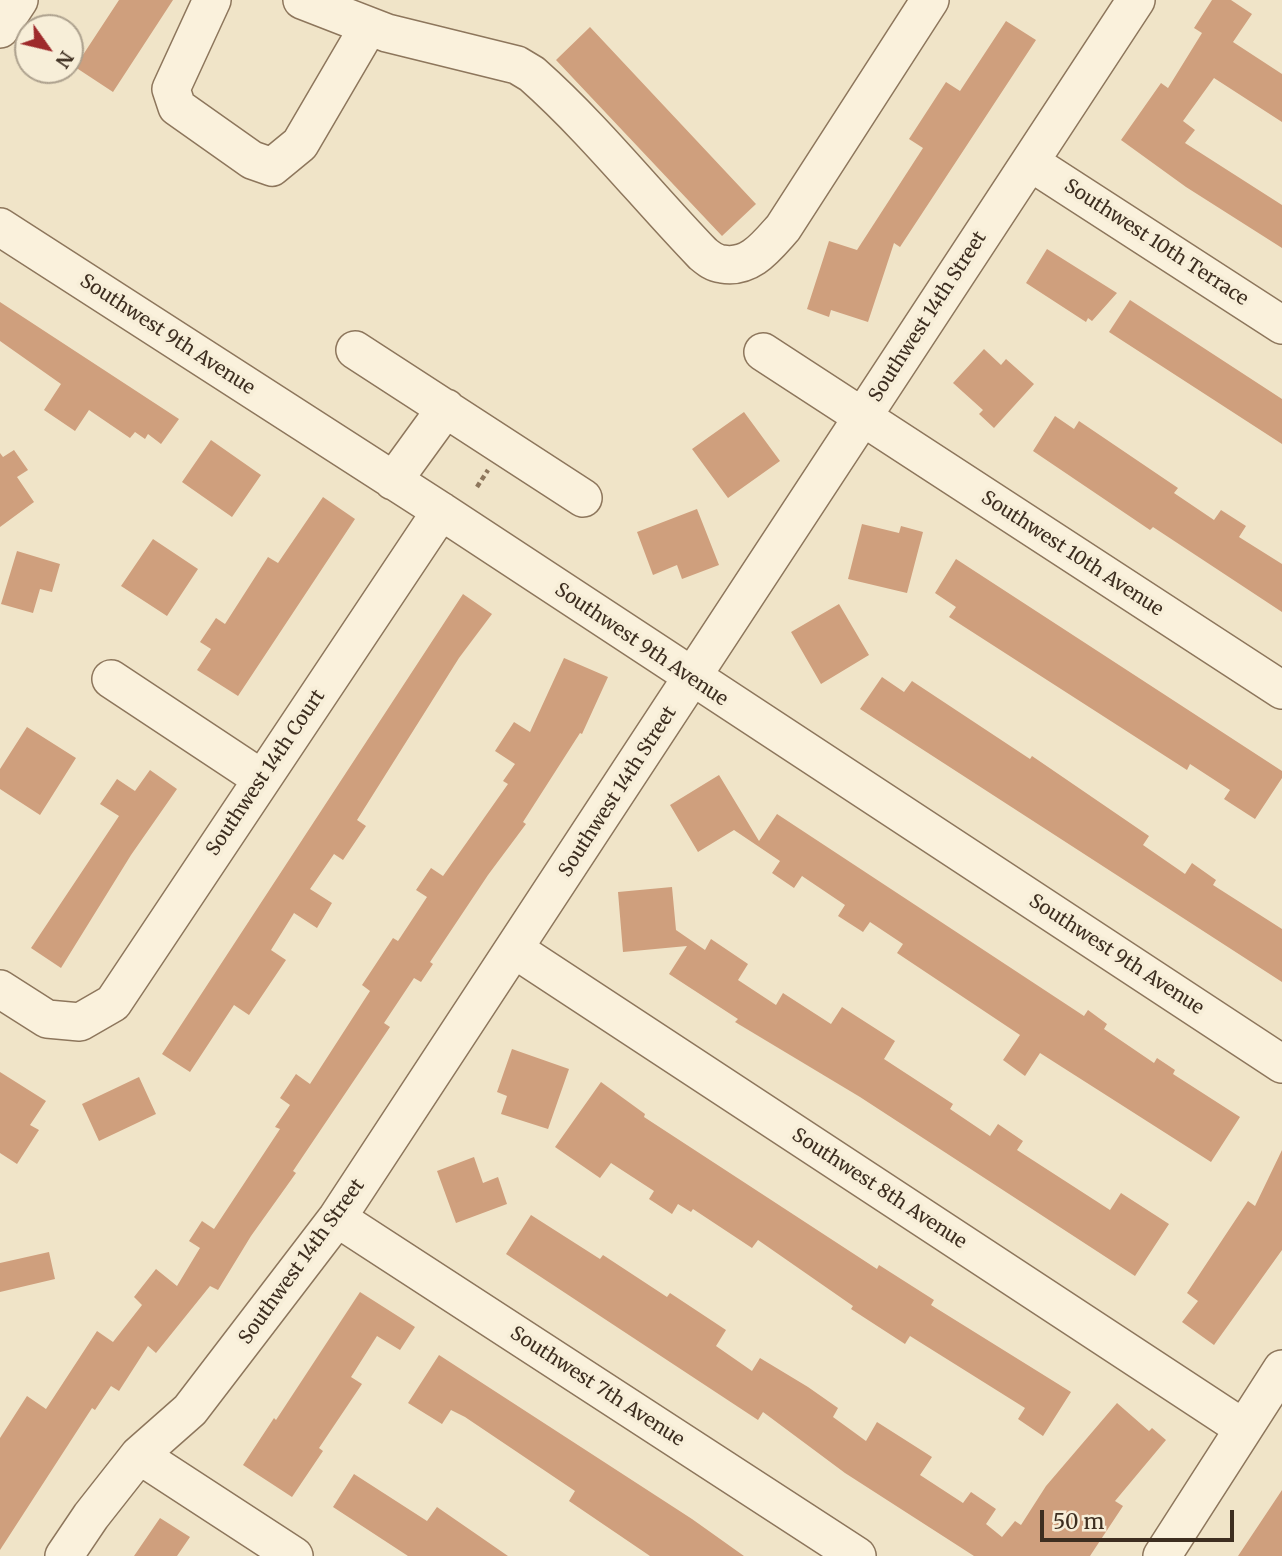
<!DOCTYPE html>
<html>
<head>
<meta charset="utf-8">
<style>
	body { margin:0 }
	#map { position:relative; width:1282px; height:1556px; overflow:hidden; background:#f0e4c8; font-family:Merriweather,serif }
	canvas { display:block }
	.north { position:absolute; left:14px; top:14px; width:70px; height:70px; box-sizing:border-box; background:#f7eed8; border:2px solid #ada18e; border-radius:50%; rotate:124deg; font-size:19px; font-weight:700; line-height:28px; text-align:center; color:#3d2e20 }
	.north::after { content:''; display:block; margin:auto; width:24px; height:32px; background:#9e2a2b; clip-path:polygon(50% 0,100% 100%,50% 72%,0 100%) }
	.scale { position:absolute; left:1040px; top:1510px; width:194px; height:32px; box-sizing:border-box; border:4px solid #3d2e20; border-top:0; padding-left:9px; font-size:21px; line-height:24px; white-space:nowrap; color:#3d2e20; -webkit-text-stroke:5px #f7eed8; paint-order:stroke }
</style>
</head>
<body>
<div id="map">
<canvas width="1282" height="1556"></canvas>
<div class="north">N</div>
<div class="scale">50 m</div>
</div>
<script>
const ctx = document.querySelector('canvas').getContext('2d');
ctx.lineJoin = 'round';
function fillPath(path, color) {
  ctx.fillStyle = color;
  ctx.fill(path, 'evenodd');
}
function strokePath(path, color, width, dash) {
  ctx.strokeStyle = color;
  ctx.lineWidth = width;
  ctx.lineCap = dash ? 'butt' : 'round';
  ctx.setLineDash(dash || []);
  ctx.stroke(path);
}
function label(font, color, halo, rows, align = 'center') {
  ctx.font = font + ' Merriweather,serif';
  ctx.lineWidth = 7;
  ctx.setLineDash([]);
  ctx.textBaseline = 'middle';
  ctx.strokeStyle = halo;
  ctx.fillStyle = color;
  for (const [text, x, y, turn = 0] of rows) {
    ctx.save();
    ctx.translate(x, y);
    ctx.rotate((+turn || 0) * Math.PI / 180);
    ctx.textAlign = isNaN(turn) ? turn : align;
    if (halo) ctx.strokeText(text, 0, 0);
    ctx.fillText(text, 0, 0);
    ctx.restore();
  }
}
fillPath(new Path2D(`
	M 119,0 L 173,0 L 113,92 L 75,67 Z
	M 1212,0 L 1231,0 L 1252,14 L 1233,42 L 1282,74 L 1282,122 L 1214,78 L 1183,121 L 1195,130 L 1185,143 L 1282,205 L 1282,248 L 1186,187 L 1121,140 L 1161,83 L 1168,88 L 1202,33 L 1194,28 Z
	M 1006,21 L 1036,40 L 900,247 L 894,243 L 868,322 L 831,310 L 829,317 L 807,309 L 829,241 L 857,250 L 923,148 L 909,139 L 946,82 L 960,91 Z
	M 590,27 L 756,204 L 722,236 L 556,60 Z
	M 1047,249 L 1117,293 L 1092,321 L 1088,318 L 1086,322 L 1026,283 Z
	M 1130,300 L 1282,399 L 1282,444 L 1109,332 Z
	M 0,302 L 179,419 L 161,444 L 148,434 L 145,439 L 135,432 L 130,438 L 89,410 L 75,431 L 44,410 L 61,384 L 0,341 Z
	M 984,349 L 1001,365 L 1006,359 L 1034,384 L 994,428 L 979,414 L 983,410 L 953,383 Z
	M 744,412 L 780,461 L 728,498 L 692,449 Z
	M 1055,416 L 1074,429 L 1079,421 L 1178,488 L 1174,493 L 1214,520 L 1221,510 L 1246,526 L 1239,537 L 1282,564 L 1282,612 L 1153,527 L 1150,530 L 1033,451 Z
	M 211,440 L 261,475 L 232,517 L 182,482 Z
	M 14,450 L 28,470 L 17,477 L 34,502 L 0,527 L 0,453 L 3,457 Z
	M 323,497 L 355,519 L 238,696 L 197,670 L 211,649 L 200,642 L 216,618 L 225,624 L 268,557 L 278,563 Z
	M 697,509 L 719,565 L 682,579 L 677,565 L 653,575 L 637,532 Z
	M 862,524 L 899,533 L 901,526 L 923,532 L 907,593 L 848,579 Z
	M 153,539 L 198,569 L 167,616 L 121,586 Z
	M 17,551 L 60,564 L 52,592 L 40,589 L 33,613 L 1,604 Z
	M 956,559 L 1282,771 L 1282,778 L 1255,819 L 1224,799 L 1230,790 L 1190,764 L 1187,770 L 949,617 L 956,607 L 935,593 Z
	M 463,594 L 492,614 L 459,658 L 357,820 L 366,826 L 343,860 L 334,854 L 310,889 L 332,903 L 317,928 L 294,913 L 271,950 L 286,960 L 249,1015 L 234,1005 L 190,1072 L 162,1054 Z
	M 839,604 L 869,655 L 821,684 L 791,632 Z
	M 564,658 L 608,677 L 582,734 L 580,733 L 523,822 L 526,824 L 488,875 L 430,962 L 433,964 L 421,982 L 414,978 L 384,1023 L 390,1027 L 293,1171 L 296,1173 L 251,1236 L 218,1290 L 210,1286 L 156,1353 L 148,1346 L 119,1391 L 111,1386 L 95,1410 L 92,1408 L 0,1550 L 0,1438 L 27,1396 L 46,1409 L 97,1331 L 113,1342 L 142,1305 L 134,1297 L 156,1269 L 177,1286 L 200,1248 L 189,1241 L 202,1221 L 214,1229 L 280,1129 L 275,1127 L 290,1105 L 280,1098 L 296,1074 L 310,1084 L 370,991 L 362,985 L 393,938 L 398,941 L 427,897 L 416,890 L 431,868 L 443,876 L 508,784 L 503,781 L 515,764 L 495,751 L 514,722 L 530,732 Z
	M 882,677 L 904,692 L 912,681 L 1030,759 L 1032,756 L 1149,836 L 1143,845 L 1185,874 L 1192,863 L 1216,880 L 1213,885 L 1282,929 L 1282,982 L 860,709 Z
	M 27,727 L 76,758 L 40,815 L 0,789 L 0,769 Z
	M 150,770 L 177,789 L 131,855 L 61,968 L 31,948 L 119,816 L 100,804 L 117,779 L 135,791 Z
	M 719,775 L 759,841 L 777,814 L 1084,1016 L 1088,1010 L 1107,1024 L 1104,1029 L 1154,1063 L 1157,1058 L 1175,1070 L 1173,1074 L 1240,1117 L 1211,1162 L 1040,1053 L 1025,1076 L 1003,1060 L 1020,1035 L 897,953 L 903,944 L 870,922 L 863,932 L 838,916 L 845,905 L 802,876 L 794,888 L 772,873 L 780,861 L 734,830 L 698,852 L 670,805 Z
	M 672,887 L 676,930 L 705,950 L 711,939 L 748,964 L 738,980 L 776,1005 L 783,993 L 831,1024 L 842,1007 L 895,1041 L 884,1059 L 953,1104 L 950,1109 L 990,1136 L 998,1124 L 1023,1141 L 1017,1150 L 1110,1210 L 1121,1193 L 1169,1224 L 1135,1276 L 860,1097 L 735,1022 L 738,1019 L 669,974 L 687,946 L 623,952 L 618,892 Z
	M 512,1049 L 569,1069 L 548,1129 L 501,1114 L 507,1096 L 497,1092 Z
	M 0,1072 L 46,1101 L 30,1125 L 39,1130 L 17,1164 L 0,1153 Z
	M 139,1077 L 156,1114 L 99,1141 L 82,1104 Z
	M 601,1082 L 645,1114 L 644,1117 L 877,1269 L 879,1265 L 934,1300 L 931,1305 L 1071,1392 L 1043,1436 L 1018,1419 L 1025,1408 L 910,1336 L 905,1344 L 851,1309 L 853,1306 L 758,1240 L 752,1248 L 693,1209 L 691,1212 L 678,1204 L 672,1214 L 649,1199 L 654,1191 L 611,1163 L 600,1178 L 555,1147 Z
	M 1282,1150 L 1282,1250 L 1214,1345 L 1182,1322 L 1198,1301 L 1187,1293 L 1248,1201 L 1255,1206 Z
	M 474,1157 L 483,1183 L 498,1177 L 507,1204 L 456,1223 L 437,1171 Z
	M 531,1215 L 600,1259 L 603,1255 L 667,1297 L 670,1293 L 726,1330 L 716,1346 L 752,1371 L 760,1358 L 808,1387 L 838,1408 L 833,1417 L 866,1441 L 877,1422 L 932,1457 L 920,1475 L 963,1503 L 971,1492 L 996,1509 L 986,1524 L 1002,1537 L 1015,1521 L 1021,1525 L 1046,1486 L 1117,1403 L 1149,1431 L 1152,1428 L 1166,1440 L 1115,1501 L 1123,1506 L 1090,1556 L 974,1556 L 845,1473 L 763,1412 L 758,1420 L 506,1254 Z
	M 49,1252 L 55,1279 L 0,1292 L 0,1263 Z
	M 360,1292 L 415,1327 L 400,1350 L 377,1336 L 351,1377 L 362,1384 L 319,1448 L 323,1451 L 292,1497 L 243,1465 L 274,1418 L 276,1420 Z
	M 439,1355 L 692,1519 L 744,1556 L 650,1556 L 569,1501 L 575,1491 L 465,1417 L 451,1410 L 442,1424 L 408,1403 Z
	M 354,1474 L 427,1521 L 437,1507 L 508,1556 L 408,1556 L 333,1507 Z
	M 1282,1490 L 1282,1556 L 1238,1556 Z
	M 160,1518 L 190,1537 L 177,1556 L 134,1556 Z`), '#cf9f7d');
const minor = new Path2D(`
	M 212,0 L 171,89 L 177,107 L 252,160 L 272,167 L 300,144 L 369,26
	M 302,0 L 387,33 L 517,65 L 532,74 C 594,129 646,195 703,254 C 709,259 714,263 722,264 C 750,269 766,247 783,228 L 930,0
	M 0,29 L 19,0
	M 1030,162 L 1282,325
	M 0,227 L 441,511 L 1282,1064
	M 355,350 L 583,498
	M 763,352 L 1282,690
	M 393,481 L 446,408
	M 111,679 L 262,779
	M 514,949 L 1243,1428
	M 0,989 L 47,1019 L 80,1022 L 113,1003 L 441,511
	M 337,1218 L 857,1556
	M 139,1455 L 294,1556
	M 64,1556 L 91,1516 L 139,1455 L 190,1410 L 337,1218 L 1136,0
	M 1162,1556 L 1282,1369`);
strokePath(minor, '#8d765c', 40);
strokePath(new Path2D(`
	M 477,487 L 488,470`), '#8d765c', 4.5, [5, 3.5]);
strokePath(minor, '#faf1dc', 37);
label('19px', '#3d2e20', '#f7eed8', [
	["Southwest 10th Terrace",1156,243,33],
	["Southwest 14th Street",928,317,-57],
	["Southwest 9th Avenue",167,335,33],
	["Southwest 10th Avenue",1072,554,33],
	["Southwest 9th Avenue",641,645,34],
	["Southwest 14th Court",266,773,-56],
	["Southwest 14th Street",618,792,-57],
	["Southwest 9th Avenue",1116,955,33],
	["Southwest 8th Avenue",879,1189,33],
	["Southwest 14th Street",302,1262,-54],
	["Southwest 7th Avenue",597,1387,33]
]);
</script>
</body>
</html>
